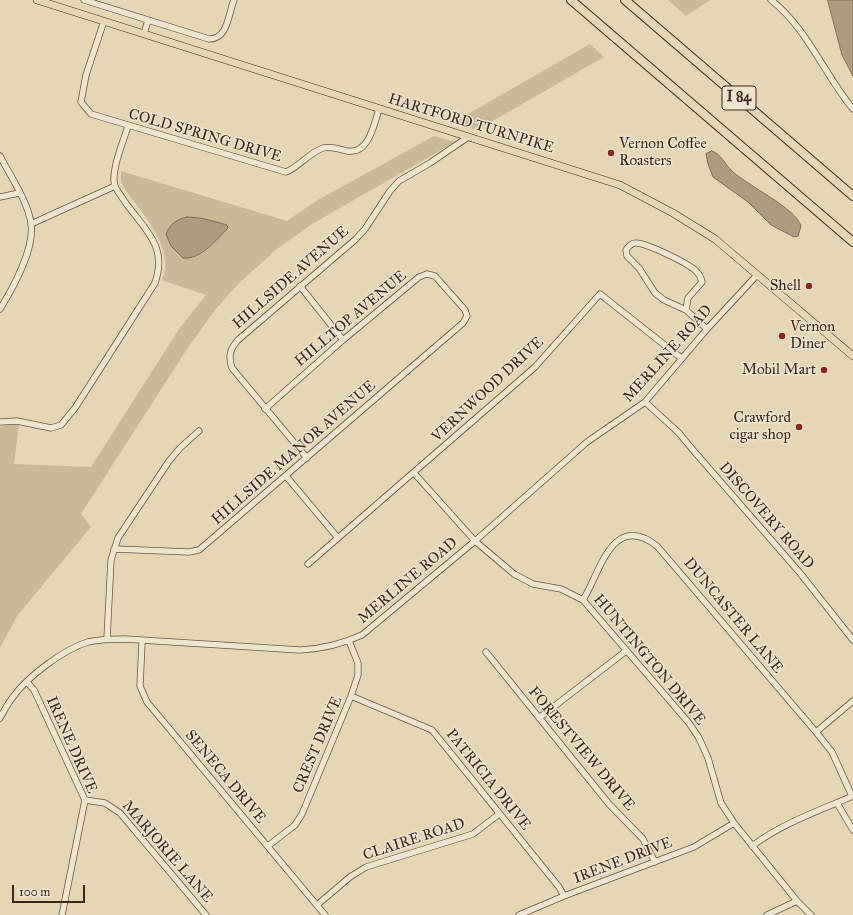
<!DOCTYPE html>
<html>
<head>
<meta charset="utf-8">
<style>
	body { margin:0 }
	#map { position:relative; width:853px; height:915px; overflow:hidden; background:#e5d7b5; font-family:"IM FELL Great Primer",serif }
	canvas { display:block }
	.scale { position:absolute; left:12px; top:885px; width:73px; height:18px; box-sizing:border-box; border:2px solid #40251b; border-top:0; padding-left:5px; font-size:12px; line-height:14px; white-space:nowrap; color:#40251b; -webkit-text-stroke:3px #eee5cf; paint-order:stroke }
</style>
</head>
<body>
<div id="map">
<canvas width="853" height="915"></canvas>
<div class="scale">100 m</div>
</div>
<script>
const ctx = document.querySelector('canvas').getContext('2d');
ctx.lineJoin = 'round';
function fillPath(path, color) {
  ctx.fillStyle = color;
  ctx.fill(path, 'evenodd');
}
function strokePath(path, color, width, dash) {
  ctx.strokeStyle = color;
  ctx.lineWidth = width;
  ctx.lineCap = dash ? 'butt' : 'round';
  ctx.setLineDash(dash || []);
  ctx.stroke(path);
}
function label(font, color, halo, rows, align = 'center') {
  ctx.font = font + ' "IM FELL Great Primer",serif';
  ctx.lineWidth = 3;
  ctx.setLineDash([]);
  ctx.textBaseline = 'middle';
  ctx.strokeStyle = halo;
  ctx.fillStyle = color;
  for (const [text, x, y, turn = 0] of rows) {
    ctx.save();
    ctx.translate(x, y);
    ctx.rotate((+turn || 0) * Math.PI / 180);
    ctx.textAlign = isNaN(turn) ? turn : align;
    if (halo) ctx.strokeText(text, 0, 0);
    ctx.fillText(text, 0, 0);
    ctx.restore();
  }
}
fillPath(new Path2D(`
	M 668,0 L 710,0 L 686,16 Z
	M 590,44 L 604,57 L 477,130 L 454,122 Z
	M 434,136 L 455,142 L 312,224 L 277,249 L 239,283 L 215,310 L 187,349 L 81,514 L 91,527 L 17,616 L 0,648 L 0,427 L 10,424 L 19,425 L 14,464 L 91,467 L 179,329 L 206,295 L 162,280 C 176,248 142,214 124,188 L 121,181 L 121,171 L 287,221 L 316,201 Z`), '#c9b99b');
const water = new Path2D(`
	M 828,0 L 853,0 L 853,76 L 842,55 Z
	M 712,151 C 721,154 725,164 731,170 C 746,185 796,208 801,226 L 798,236 L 794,237 L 771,225 L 748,202 L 713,177 L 708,164 L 706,154 Z
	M 187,217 C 201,217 213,221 227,225 L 228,228 C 217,239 201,260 183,258 L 171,246 L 166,234 C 170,224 177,219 187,217 Z`);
fillPath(water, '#ad9a81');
strokePath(water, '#816b58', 1);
const minor = new Path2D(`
	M 84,0 L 209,39 C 228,39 228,15 234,0
	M 771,0 C 807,28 824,74 853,109
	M 104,21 L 86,75 L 81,102 L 91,114 L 286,172 C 299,167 310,152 323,148 C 330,146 340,149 347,151 C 369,155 374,124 379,109
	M 144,34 L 148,20
	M 0,156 C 11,177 27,200 31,223 C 35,248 13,288 0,309
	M 0,197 L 19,193
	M 31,224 L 115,186
	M 300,286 L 343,340
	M 686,310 L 688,298 L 702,282 C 701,277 699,274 696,271 C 688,263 646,243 636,243 C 631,243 629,246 626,250 L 627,256 L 639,268 L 655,293 L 664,300 L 686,310 L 707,329
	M 645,402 L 678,432 L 693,450 L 800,573 L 853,640
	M 0,422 L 17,421 L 51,428 L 61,425 L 75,408 L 155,283 C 168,246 145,230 125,202 C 122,197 117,191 115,186 C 110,172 124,140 128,126
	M 307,458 L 232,368 C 228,356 230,349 238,340 L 356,239 L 365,229 L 390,191 L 399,181 L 430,163 L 468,137
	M 414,473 L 475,541 L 514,574 L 533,584 L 561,589 L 583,600 L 689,723 L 699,738 L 708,758 L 721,803 L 734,823 L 797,901 L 811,915
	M 286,476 L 338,538
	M 114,549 L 189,552 L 199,550 L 463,323 L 467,316 L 465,310 L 435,276 L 427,274 L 419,277 L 343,340 L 265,409
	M 308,564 L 535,367 L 600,294 L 681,358
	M 583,600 C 600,573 612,511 657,546 L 816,732 L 832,752 L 852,796
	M 107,639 L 111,560 L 118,538 L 169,461 L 180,448 L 199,431
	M 142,642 L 140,686 L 147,702 L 325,915
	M 486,652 L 609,804 L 643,839 L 655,862
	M 27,682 L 34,690 L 85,800 L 62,915
	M 351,696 L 432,730 L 559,887 L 564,896
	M 0,718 C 4,711 8,703 13,697 C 27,677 64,649 88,642 C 100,639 112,639 125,639 L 300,650 C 322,649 342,644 362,635 L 475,541 L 587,442 L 645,402 L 707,329 L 757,275
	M 539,718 L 626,651
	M 816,732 L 853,701
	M 85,800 L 105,803 L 120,813 L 206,915
	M 837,803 L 853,830
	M 268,846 L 295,825 L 302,814 L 351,696 L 358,675 L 358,663 L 349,641
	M 752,846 C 783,823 818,811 853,796
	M 317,905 L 350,877 L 366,867 L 473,834 L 499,814
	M 519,915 L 564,896 L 694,847 L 734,823
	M 767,915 L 797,901`);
const major = new Path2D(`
	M 37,0 L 620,185 L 673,213 L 715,239 L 853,356`);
const highway = new Path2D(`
	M 571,0 L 853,242
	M 625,0 L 853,196`);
strokePath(minor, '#695242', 7);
strokePath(major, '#40251b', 8);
strokePath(highway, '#40251b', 10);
strokePath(minor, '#eee5cf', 5.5);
strokePath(major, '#e5d7b5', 7);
strokePath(highway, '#e5d7b5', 8);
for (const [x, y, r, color] of [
	[611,153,4,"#8f2418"],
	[809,286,4,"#8f2418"],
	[782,336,4,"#8f2418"],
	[824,370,4,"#8f2418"],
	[799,427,4,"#8f2418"]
]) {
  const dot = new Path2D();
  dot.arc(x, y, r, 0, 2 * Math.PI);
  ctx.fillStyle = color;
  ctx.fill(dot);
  strokePath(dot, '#eee5cf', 1.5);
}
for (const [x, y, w] of [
	[739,98,34]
]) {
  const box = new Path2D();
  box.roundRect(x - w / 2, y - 12, w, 24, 3);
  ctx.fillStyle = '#eee5cf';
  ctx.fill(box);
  strokePath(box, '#40251b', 1);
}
label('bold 14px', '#40251b', null, [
	["I 84",739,98]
]);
label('15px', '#40251b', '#eee5cf', [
	["HARTFORD TURNPIKE",471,124,17],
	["COLD SPRING DRIVE",205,136,16],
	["HILLSIDE AVENUE",291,278,-41],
	["HILLTOP AVENUE",351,319,-40],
	["MERLINE ROAD",668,354,-48],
	["VERNWOOD DRIVE",488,390,-43],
	["HILLSIDE MANOR AVENUE",294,453,-41],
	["DISCOVERY ROAD",766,516,49],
	["MERLINE ROAD",408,581,-40],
	["DUNCASTER LANE",733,616,50],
	["HUNTINGTON DRIVE",649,660,50],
	["IRENE DRIVE",71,745,66],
	["CREST DRIVE",318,745,-67],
	["FORESTVIEW DRIVE",581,749,50],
	["SENECA DRIVE",225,777,50],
	["PATRICIA DRIVE",488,780,51],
	["CLAIRE ROAD",414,840,-18],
	["MARJORIE LANE",167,852,49],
	["IRENE DRIVE",623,861,-21]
]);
label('15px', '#40251b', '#eee5cf', [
	["Vernon Coffee",619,144,"left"],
	["Roasters",619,161,"left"],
	["Shell",801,286],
	["Vernon",790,327,"left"],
	["Diner",790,344,"left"],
	["Mobil Mart",816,370],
	["Crawford",791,418],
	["cigar shop",791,435]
], 'right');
</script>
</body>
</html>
